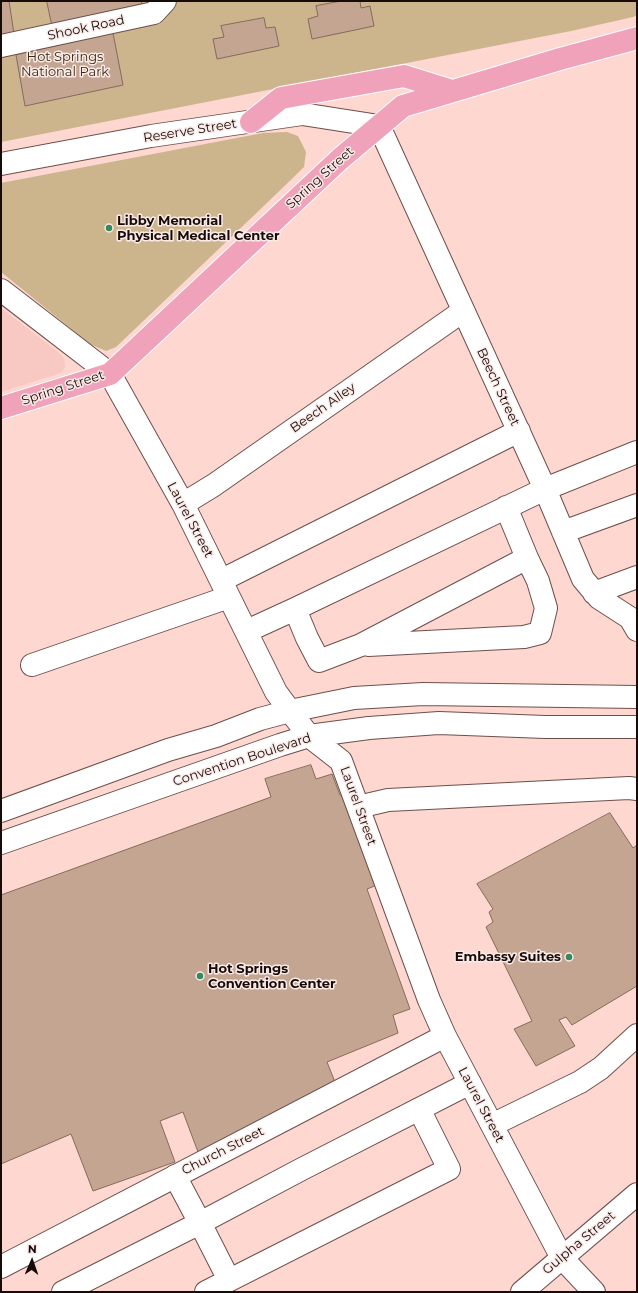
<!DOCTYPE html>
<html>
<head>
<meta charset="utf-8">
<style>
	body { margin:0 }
	#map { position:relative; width:638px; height:1293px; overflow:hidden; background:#fdd7d0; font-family:Montserrat,sans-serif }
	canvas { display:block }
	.frame { position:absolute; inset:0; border:2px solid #170b09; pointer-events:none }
	.north { position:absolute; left:12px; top:1241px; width:40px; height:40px; -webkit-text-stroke:3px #faeae7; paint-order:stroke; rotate:2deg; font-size:11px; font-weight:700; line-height:16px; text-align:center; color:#170b09 }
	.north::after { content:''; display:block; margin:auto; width:14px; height:18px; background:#170b09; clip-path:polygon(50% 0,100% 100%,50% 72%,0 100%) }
</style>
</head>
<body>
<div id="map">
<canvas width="638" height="1293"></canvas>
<div class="frame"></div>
<div class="north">N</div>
</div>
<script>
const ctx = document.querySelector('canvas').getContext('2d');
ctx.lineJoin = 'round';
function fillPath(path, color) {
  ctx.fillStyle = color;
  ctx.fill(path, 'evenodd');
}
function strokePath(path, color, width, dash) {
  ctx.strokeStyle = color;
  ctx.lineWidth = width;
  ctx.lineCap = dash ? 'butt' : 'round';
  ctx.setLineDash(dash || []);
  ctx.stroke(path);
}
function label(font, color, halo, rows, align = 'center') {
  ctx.font = font + ' Montserrat,sans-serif';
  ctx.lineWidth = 3;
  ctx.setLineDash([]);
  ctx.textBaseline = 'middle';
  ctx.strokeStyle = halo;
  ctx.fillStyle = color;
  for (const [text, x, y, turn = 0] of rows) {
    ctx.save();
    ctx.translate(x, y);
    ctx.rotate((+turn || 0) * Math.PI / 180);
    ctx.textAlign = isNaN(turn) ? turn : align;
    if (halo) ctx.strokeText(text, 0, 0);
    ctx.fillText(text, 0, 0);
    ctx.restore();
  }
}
fillPath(new Path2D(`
	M 1,308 L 58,352 L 64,358 L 65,367 L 61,373 L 1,392 Z`), '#f7c9c2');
fillPath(new Path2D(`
	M 1,1 L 637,1 L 637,15 L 633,17 L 571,31 L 1,142 Z
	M 287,132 L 298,136 L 306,152 L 304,167 L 269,201 L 116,347 L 106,351 L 90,344 L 1,272 L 1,183 L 263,133 Z`), '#ccb48d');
const building = new Path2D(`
	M 1,1 L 9,1 L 14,34 L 1,37 Z
	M 47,1 L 141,1 L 142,4 L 52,24 Z
	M 342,1 L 360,1 L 361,8 L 370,6 L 374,26 L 312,39 L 308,19 L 318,16 L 316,6 Z
	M 264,18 L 266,28 L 275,27 L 279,46 L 217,59 L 213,39 L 224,37 L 221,26 Z
	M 113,33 L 123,85 L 25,106 L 16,55 Z
	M 311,765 L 316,779 L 332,774 L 340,795 L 352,804 L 382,883 L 367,889 L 410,1009 L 393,1015 L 398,1033 L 327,1062 L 335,1082 L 198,1152 L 183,1112 L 160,1121 L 175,1162 L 93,1191 L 71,1134 L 1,1164 L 1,895 L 271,797 L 265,779 Z
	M 610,813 L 633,848 L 637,845 L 637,986 L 572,1025 L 566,1017 L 559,1020 L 575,1046 L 536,1066 L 514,1029 L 532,1021 L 486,927 L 493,922 L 489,912 L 493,909 L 477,884 Z`);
fillPath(building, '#c3a592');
strokePath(building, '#866b59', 1);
const minor = new Path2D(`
	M 1,46 L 154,13 L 165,1
	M 1,164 L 151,136 L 302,114 L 379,126 L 545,489 L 583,579 L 599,598 L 630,618 L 637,630
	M 1,290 L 110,374 L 183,504 L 276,692 L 290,711 L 309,736 L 341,761 L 429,1000 L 445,1036 L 562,1258 L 594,1292
	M 183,504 L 214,485 L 463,311
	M 563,532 L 637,505
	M 222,580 L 519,431
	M 594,593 L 637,577
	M 295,609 L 307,638 L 319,661 L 361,645 L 527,558 L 506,507
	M 247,631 L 295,609 L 545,489 L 637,452
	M 368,645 L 524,637 L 540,633 L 546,608 L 538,581 L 527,558
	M 32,665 L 229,597
	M 358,807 L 388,800 L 629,788 L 637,789
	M 1,811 L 168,750 L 216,736 L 260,719 L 290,711 L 354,698 L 423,694 L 637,697
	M 1,843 L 280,745 L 309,736 L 369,728 L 439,723 L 545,727 L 637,727
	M 492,1125 L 580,1082 L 601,1068 L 637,1035
	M 175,1176 L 200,1223 L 229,1280
	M 1,1267 L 445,1036
	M 63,1292 L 200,1223 L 302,1169 L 470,1083
	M 206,1292 L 449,1169 L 419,1109
	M 522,1292 L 637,1194`);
const major = new Path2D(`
	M 251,122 L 281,98 L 404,76 L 452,91
	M 1,408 L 110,374 L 340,159 L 403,106 L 560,59 L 637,38`);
strokePath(minor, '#6f4f4a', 24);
strokePath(major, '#fff', 24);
strokePath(minor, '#fff', 22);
strokePath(major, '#f1a2bb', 22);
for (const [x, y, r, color] of [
	[109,228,4,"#328a5f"],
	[569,957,4,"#328a5f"],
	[200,976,4,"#328a5f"]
]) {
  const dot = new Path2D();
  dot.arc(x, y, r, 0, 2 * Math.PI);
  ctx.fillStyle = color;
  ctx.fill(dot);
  strokePath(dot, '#faeae7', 1.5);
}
label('13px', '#170b09', '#faeae7', [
	["Shook Road",86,28,-12],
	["Reserve Street",190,131,-9],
	["Spring Street",320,178,-42],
	["Beech Street",498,387,65],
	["Spring Street",63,388,-18],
	["Beech Alley",323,408,-35],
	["Laurel Street",190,520,62],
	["Convention Boulevard",242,760,-18],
	["Laurel Street",358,806,70],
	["Laurel Street",481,1105,62],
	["Church Street",223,1151,-27],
	["Gulpha Street",579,1243,-40]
]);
label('13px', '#382a10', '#faeae7', [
	["Hot Springs",65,57],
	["National Park",65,72]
]);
label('bold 13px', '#170b09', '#faeae7', [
	["Libby Memorial",117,221],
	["Physical Medical Center",117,236],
	["Embassy Suites",561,957,"right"],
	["Hot Springs",208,969],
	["Convention Center",208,984]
], 'left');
</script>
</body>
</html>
